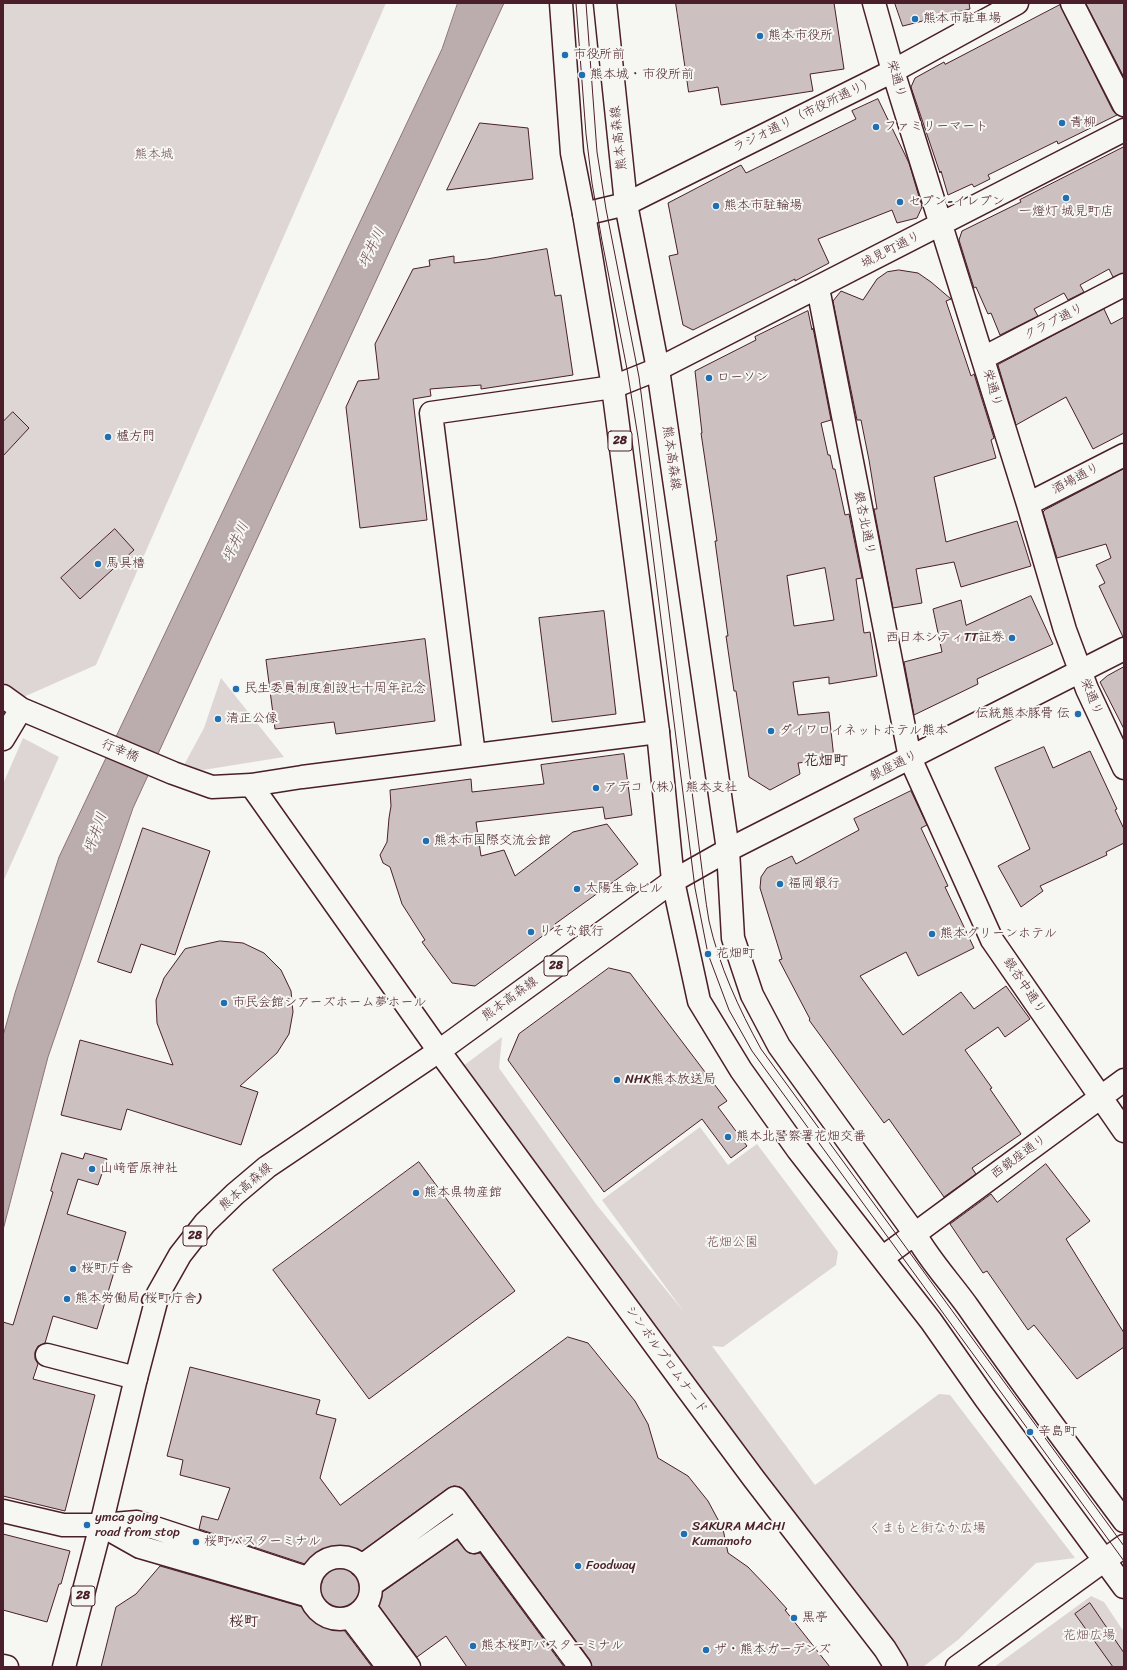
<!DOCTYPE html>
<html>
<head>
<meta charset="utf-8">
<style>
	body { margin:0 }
	#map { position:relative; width:1127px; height:1670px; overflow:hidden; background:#f6f6f2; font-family:Sriracha,sans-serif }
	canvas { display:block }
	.frame { position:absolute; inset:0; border:4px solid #4a1f2b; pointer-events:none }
</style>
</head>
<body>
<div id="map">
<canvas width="1127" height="1670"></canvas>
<div class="frame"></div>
</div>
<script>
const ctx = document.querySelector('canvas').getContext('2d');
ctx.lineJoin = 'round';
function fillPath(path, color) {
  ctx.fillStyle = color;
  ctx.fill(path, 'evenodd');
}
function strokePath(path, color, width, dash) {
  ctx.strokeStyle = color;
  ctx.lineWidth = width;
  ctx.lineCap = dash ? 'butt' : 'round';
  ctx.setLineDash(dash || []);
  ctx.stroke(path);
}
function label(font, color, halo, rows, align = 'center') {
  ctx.font = font + ' Sriracha,"Klee One",sans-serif';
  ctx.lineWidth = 4;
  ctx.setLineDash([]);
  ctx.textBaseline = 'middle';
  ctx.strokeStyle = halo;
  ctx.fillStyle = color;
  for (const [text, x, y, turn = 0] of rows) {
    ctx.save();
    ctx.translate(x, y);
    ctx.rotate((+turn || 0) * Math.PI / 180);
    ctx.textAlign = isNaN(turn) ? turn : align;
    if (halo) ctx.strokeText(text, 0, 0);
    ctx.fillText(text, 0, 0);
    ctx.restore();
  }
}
fillPath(new Path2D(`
	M 3,3 L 386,3 L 96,665 L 3,706 Z
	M 221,678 L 284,757 L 203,770 L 184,765 L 204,728 Z
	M 23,738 L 59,757 L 3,882 L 3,784 Z
	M 502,1037 L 499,1068 L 596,1204 L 684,1312 L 602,1200 L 700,1127 L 728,1165 L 757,1144 L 838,1252 L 836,1265 L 723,1347 L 712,1346 L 815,1485 L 939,1394 L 950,1395 L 1075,1558 L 1036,1563 L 959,1639 L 923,1667 L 908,1667 L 781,1509 L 455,1072 Z
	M 1091,1596 L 1104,1602 L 1124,1632 L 1124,1667 L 994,1667 Z`), '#ddd6d5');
const water = new Path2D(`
	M 458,3 L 504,3 L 133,808 L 48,1057 L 3,1230 L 3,1036 L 15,993 L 59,857 L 442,49 Z`);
fillPath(water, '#bbadae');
strokePath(water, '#8e747a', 1);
const building = new Path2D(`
	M 676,3 L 834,3 L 844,69 L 810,74 L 813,91 L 721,105 L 718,87 L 689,92 Z
	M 895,3 L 969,3 L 970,9 L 903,26 Z
	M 1086,3 L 1124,3 L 1124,77 Z
	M 1060,5 L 1113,111 L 1117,115 L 1058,144 L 1057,141 L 988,175 L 990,179 L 974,187 L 972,184 L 948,195 L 941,171 L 940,173 L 911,87 L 915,78 L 944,62 L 945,64 Z
	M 878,99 L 909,163 L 922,207 L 917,218 L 897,223 L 892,210 L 818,239 L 829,263 L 795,281 L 795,279 L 693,330 L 683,325 L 669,256 L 678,254 L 668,203 L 741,165 L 746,173 L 856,119 L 852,111 Z
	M 480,123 L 528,128 L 533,179 L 447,190 Z
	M 1124,147 L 1124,273 L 1113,277 L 1109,269 L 1080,285 L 1084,292 L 1068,300 L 1064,293 L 1034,309 L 1038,316 L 1000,335 L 991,313 L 988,314 L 976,287 L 974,288 L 959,240 L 962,231 L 1021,202 L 1020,200 Z
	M 547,249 L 555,296 L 561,295 L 573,375 L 481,389 L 481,385 L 430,389 L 431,396 L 413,399 L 427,520 L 360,528 L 346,407 L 358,381 L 379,379 L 375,344 L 413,269 L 430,266 L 429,260 L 454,256 L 454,263 L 487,259 Z
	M 899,270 L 918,273 L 931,282 L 951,299 L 946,301 L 971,376 L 974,374 L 994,438 L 991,440 L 996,458 L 934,477 L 946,542 L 1017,521 L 1031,566 L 961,587 L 954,562 L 916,569 L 922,603 L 893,608 L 874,509 L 877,509 L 869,460 L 861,420 L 857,420 L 856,415 L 833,301 L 841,291 L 863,300 L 877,279 L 887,272 Z
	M 1104,309 L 1111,324 L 1124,317 L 1124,433 L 1093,449 L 1066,397 L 1016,425 L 998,365 Z
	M 808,311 L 812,330 L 813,328 L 831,420 L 821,423 L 828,455 L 830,455 L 833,469 L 835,469 L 845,515 L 849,514 L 862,578 L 856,579 L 864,633 L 870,632 L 877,676 L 829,684 L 829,677 L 793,682 L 798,715 L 829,712 L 834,759 L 798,763 L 800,774 L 770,790 L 749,777 L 736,691 L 734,691 L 726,636 L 728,636 L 715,541 L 717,541 L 701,433 L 702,433 L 695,371 L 756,340 L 755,337 ZM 825,568 L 834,620 L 794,626 L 787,576 Z
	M 13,412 L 29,428 L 3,456 L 3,422 Z
	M 1124,469 L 1124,637 L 1123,637 L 1099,586 L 1105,583 L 1096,565 L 1111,558 L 1106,544 L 1057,558 L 1043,512 L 1045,510 Z
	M 115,529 L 134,550 L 80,599 L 61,578 Z
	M 1031,596 L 1053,644 L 977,679 L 978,684 L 914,715 L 904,662 L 942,652 L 933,609 L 961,600 L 966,625 Z
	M 604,611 L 616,714 L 552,722 L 539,618 Z
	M 425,639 L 435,721 L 336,734 L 334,722 L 275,729 L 266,660 Z
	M 1124,667 L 1124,729 L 1100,682 L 1107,676 Z
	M 1044,747 L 1053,768 L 1090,751 L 1117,809 L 1115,810 L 1124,829 L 1124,843 L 1106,852 L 1107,855 L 1040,886 L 1043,891 L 1021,907 L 998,866 L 1030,849 L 995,768 Z
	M 624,754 L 632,815 L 605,819 L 603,807 L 476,822 L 481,856 L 504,850 L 515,876 L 573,832 L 607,824 L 638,864 L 555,924 L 556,926 L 475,986 L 452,983 L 422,942 L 425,940 L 402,904 L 390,867 L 383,863 L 380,855 L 387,842 L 389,818 L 391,806 L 390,790 L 471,779 L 472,792 L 544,784 L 541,765 Z
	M 911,791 L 927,825 L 921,828 L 948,886 L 945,887 L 974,948 L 918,976 L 906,952 L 860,976 L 903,1035 L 961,992 L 974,1009 L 1006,986 L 1030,1019 L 1005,1037 L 998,1027 L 965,1050 L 992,1088 L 990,1089 L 1021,1134 L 972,1168 L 976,1174 L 944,1197 L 889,1119 L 884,1123 L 809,1020 L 810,1019 L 779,960 L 782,959 L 760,888 L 761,877 L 767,868 L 792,856 L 796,864 L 859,830 L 854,819 Z
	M 143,828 L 210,851 L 175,955 L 141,944 L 131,973 L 98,962 Z
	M 220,941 L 243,943 L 264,953 L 281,970 L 291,991 L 293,1012 L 289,1034 L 277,1053 L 240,1086 L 258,1092 L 241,1145 L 127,1109 L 121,1130 L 61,1115 L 80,1040 L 173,1065 L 157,1023 L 156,1000 L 164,978 L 185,949 Z
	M 609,968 L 630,973 L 727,1101 L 718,1107 L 747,1146 L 731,1158 L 702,1119 L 604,1192 L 508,1060 L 519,1034 Z
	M 62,1153 L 83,1159 L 85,1153 L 107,1159 L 98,1185 L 78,1179 L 67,1214 L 126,1232 L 97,1329 L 53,1316 L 45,1343 L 38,1346 L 35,1352 L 35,1359 L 38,1364 L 33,1379 L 95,1395 L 65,1511 L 3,1496 L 3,1322 L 13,1325 L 53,1192 L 51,1191 Z
	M 419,1162 L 515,1291 L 369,1399 L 273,1270 Z
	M 1046,1164 L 1090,1221 L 1066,1239 L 1124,1333 L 1124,1347 L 1077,1379 L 1034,1325 L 1028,1330 L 987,1271 L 983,1273 L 950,1224 L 991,1194 L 997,1202 Z
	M 568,1337 L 588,1343 L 635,1401 L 648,1424 L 658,1458 L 688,1476 L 708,1501 L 723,1529 L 728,1553 L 748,1567 L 770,1590 L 787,1609 L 785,1610 L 830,1667 L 592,1667 L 590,1660 L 465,1491 L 460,1487 L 454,1486 L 448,1488 L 355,1556 L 351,1561 L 350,1568 L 352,1574 L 357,1577 L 361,1578 L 359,1586 L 364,1595 L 357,1597 L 354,1602 L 353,1606 L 349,1606 L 343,1608 L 339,1614 L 339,1620 L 341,1626 L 372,1667 L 101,1667 L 116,1607 L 136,1594 L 160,1566 L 306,1608 L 312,1608 L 317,1605 L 321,1600 L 321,1593 L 318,1588 L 322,1583 L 322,1577 L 320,1571 L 314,1567 L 199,1529 L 202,1516 L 218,1520 L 230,1488 L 180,1475 L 183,1460 L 167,1456 L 190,1367 L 320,1400 L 316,1414 L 336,1419 L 320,1478 L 340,1505 Z
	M 3,1534 L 70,1551 L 61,1584 L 59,1584 L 47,1622 L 3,1610 Z
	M 457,1540 L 469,1553 L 475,1554 L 480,1553 L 564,1667 L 467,1667 L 446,1636 L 417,1657 L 372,1597 L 378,1595 Z
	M 1090,1603 L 1124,1653 L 1124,1667 L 1113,1667 L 1075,1614 Z`);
fillPath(building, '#ccc1c0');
strokePath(building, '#4a1f2b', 1);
const minor = new Path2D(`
	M 874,3 L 893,71 L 1028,504 L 1065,630 L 1087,689 L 1124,768
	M 1072,3 L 1124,105
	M 584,214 L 626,204 L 893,71 L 1017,3
	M 818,288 L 910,758 L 992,940 L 1124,1131
	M 983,358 L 1124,285
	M 1028,504 L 1124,455
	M 1124,649 L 728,850 L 733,938 L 752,995 L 779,1046 L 915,1234 C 929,1260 951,1283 968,1307 C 1019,1380 1071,1450 1124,1521
	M 3,696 L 21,709 L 173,773 L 212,787 L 251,785 L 302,777 L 658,732
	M 3,739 L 21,709
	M 474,755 L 431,413 L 613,387 L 658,369 L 1124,130
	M 251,785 L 439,1051 L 688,1390 L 754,1479 L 885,1649 L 896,1667
	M 673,881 L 699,1001 L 741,1070 L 798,1150 L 931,1321 L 985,1398 L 1124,1587
	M 882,1258 L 1124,1080
	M 47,1355 L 136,1378
	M 3,1511 L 63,1525 L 101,1525 L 137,1522 L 310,1579
	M 101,1525 L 140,1547 L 309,1596
	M309 1588a31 31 0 1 1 62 0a31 31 0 1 1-62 0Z
	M 362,1566 L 455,1498 L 580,1667
	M 371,1585 L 460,1523 L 474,1542
	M 365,1607 L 409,1667
	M 351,1618 L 388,1667
	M 3,1666 L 7,1667
	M 957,1667 L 1124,1546`);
const major = new Path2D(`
	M 561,3 L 572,153 L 584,214 L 613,387 L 658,732 L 673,881
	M 64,1667 L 101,1525 L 136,1378 L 158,1294 L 180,1255 L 205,1223 L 235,1194 L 267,1167 L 439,1051 L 673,881 L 728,850 L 658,369 L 626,204 L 605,3`);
strokePath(minor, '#4a1f2b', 25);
strokePath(major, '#4a1f2b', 25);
strokePath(minor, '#f6f6f2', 22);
strokePath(major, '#f6f6f2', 22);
strokePath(new Path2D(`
	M 576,3 L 586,134 L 592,183 L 602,241 L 627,369 L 638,437 L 695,888 L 708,954 L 729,1010 L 752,1051 L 1124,1561
	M 586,3 L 597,152 L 606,209 L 639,377 L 700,854 C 703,876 705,899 709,921 C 719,966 739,1009 761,1049 L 1124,1546`), '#4a1f2b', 1);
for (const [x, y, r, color] of [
	[915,19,4,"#1f6fb2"],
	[760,36,4,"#1f6fb2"],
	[565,55,4,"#1f6fb2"],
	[582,75,4,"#1f6fb2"],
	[1062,123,4,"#1f6fb2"],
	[876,127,4,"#1f6fb2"],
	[1066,198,4,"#1f6fb2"],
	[900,202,4,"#1f6fb2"],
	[716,206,4,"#1f6fb2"],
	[709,378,4,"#1f6fb2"],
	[108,437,4,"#1f6fb2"],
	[98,564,4,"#1f6fb2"],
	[1012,638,4,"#1f6fb2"],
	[236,689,4,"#1f6fb2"],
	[1078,714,4,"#1f6fb2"],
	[218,719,4,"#1f6fb2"],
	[771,731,4,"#1f6fb2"],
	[596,788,4,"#1f6fb2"],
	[426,841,4,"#1f6fb2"],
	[780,884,4,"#1f6fb2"],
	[577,889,4,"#1f6fb2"],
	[531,932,4,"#1f6fb2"],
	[932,934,4,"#1f6fb2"],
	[708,954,4,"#1f6fb2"],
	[224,1003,4,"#1f6fb2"],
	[617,1080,4,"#1f6fb2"],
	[728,1137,4,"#1f6fb2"],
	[92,1169,4,"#1f6fb2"],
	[416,1193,4,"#1f6fb2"],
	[73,1269,4,"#1f6fb2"],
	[67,1299,4,"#1f6fb2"],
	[1030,1432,4,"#1f6fb2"],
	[87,1525,4,"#1f6fb2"],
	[684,1534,4,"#1f6fb2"],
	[196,1542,4,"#1f6fb2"],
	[578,1566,4,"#1f6fb2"],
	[794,1618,4,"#1f6fb2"],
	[473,1646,4,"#1f6fb2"],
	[706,1650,4,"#1f6fb2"]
]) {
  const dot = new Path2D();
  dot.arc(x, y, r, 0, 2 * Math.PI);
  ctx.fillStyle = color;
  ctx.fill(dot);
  strokePath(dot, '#f6f6f2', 1.5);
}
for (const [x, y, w] of [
	[620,441,24],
	[556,966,24],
	[195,1236,24],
	[83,1596,24]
]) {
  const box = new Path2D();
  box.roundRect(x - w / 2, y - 10, w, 20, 3);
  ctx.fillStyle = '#f6f6f2';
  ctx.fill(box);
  strokePath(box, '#4a1f2b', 1);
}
label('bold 12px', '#4a1f2b', null, [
	["28",620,441],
	["28",556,966],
	["28",195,1236],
	["28",83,1596]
]);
label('13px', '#4a1f2b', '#f6f6f2', [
	["熊本市駐車場",923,19],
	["熊本市役所",768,36],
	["市役所前",573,55],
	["熊本城・市役所前",590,75],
	["青柳",1070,123],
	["ファミリーマート",884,127],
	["セブン-イレブン",908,202],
	["熊本市駐輪場",724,206],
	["一燈灯 城見町店",1066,212,"center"],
	["ローソン",717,378],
	["櫨方門",116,437],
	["馬具櫓",106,564],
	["西日本シティTT証券",1004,638,"right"],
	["民生委員制度創設七十周年記念",244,689],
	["伝統熊本豚骨 伝",1070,714,"right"],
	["清正公像",226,719],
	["ダイワロイネットホテル熊本",779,731],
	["アデコ（株） 熊本支社",604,788],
	["熊本市国際交流会館",434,841],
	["福岡銀行",788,884],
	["太陽生命ビル",585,889],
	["りそな銀行",539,932],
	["熊本グリーンホテル",940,934],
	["花畑町",716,954],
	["市民会館シアーズホーム夢ホール",232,1003],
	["NHK熊本放送局",625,1080],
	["熊本北警察署花畑交番",736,1137],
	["山﨑菅原神社",100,1169],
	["熊本県物産館",424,1193],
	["桜町庁舎",81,1269],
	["熊本労働局(桜町庁舎)",75,1299],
	["辛島町",1038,1432],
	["ymca going",95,1518],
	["road from stop",95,1533],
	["SAKURA MACHI",692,1527],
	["Kumamoto",692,1542],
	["桜町バスターミナル",204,1542],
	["Foodway",586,1566],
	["黒亭",802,1618],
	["熊本桜町バスターミナル",481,1646],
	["ザ・熊本ガーデンズ",714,1650]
], 'left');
label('13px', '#4a1f2b', '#f6f6f2', [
	["栄通り",896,79,73],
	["ラジオ通り（市役所通り）",804,115,-26],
	["熊本高森線",619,138,-96],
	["城見町通り",891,250,-27],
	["クラブ通り",1054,322,-27],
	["栄通り",992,388,73],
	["熊本高森線",671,458,82],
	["酒場通り",1076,479,-28],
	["銀杏北通り",864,523,79],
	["栄通り",1091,697,67],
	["行幸橋",120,751,23],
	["銀座通り",894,766,-27],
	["銀杏中通り",1024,986,56],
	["熊本高森線",510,999,-36],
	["西銀座通り",1019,1157,-36],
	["熊本高森線",246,1187,-41],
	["シンボルプロムナード",666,1360,54]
]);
label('13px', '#6f4d56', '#f6f6f2', [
	["熊本城",154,155],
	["花畑公園",732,1243],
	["くまもと街なか広場",927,1529],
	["花畑広場",1089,1636]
]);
label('italic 14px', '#6c4a52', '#f6f6f2', [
	["坪井川",372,248,-64],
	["坪井川",236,542,-64],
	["坪井川",96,833,-70]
]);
label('bold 15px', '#4a1f2b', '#f6f6f2', [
	["花畑町",826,761],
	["桜町",244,1622]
]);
</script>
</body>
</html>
